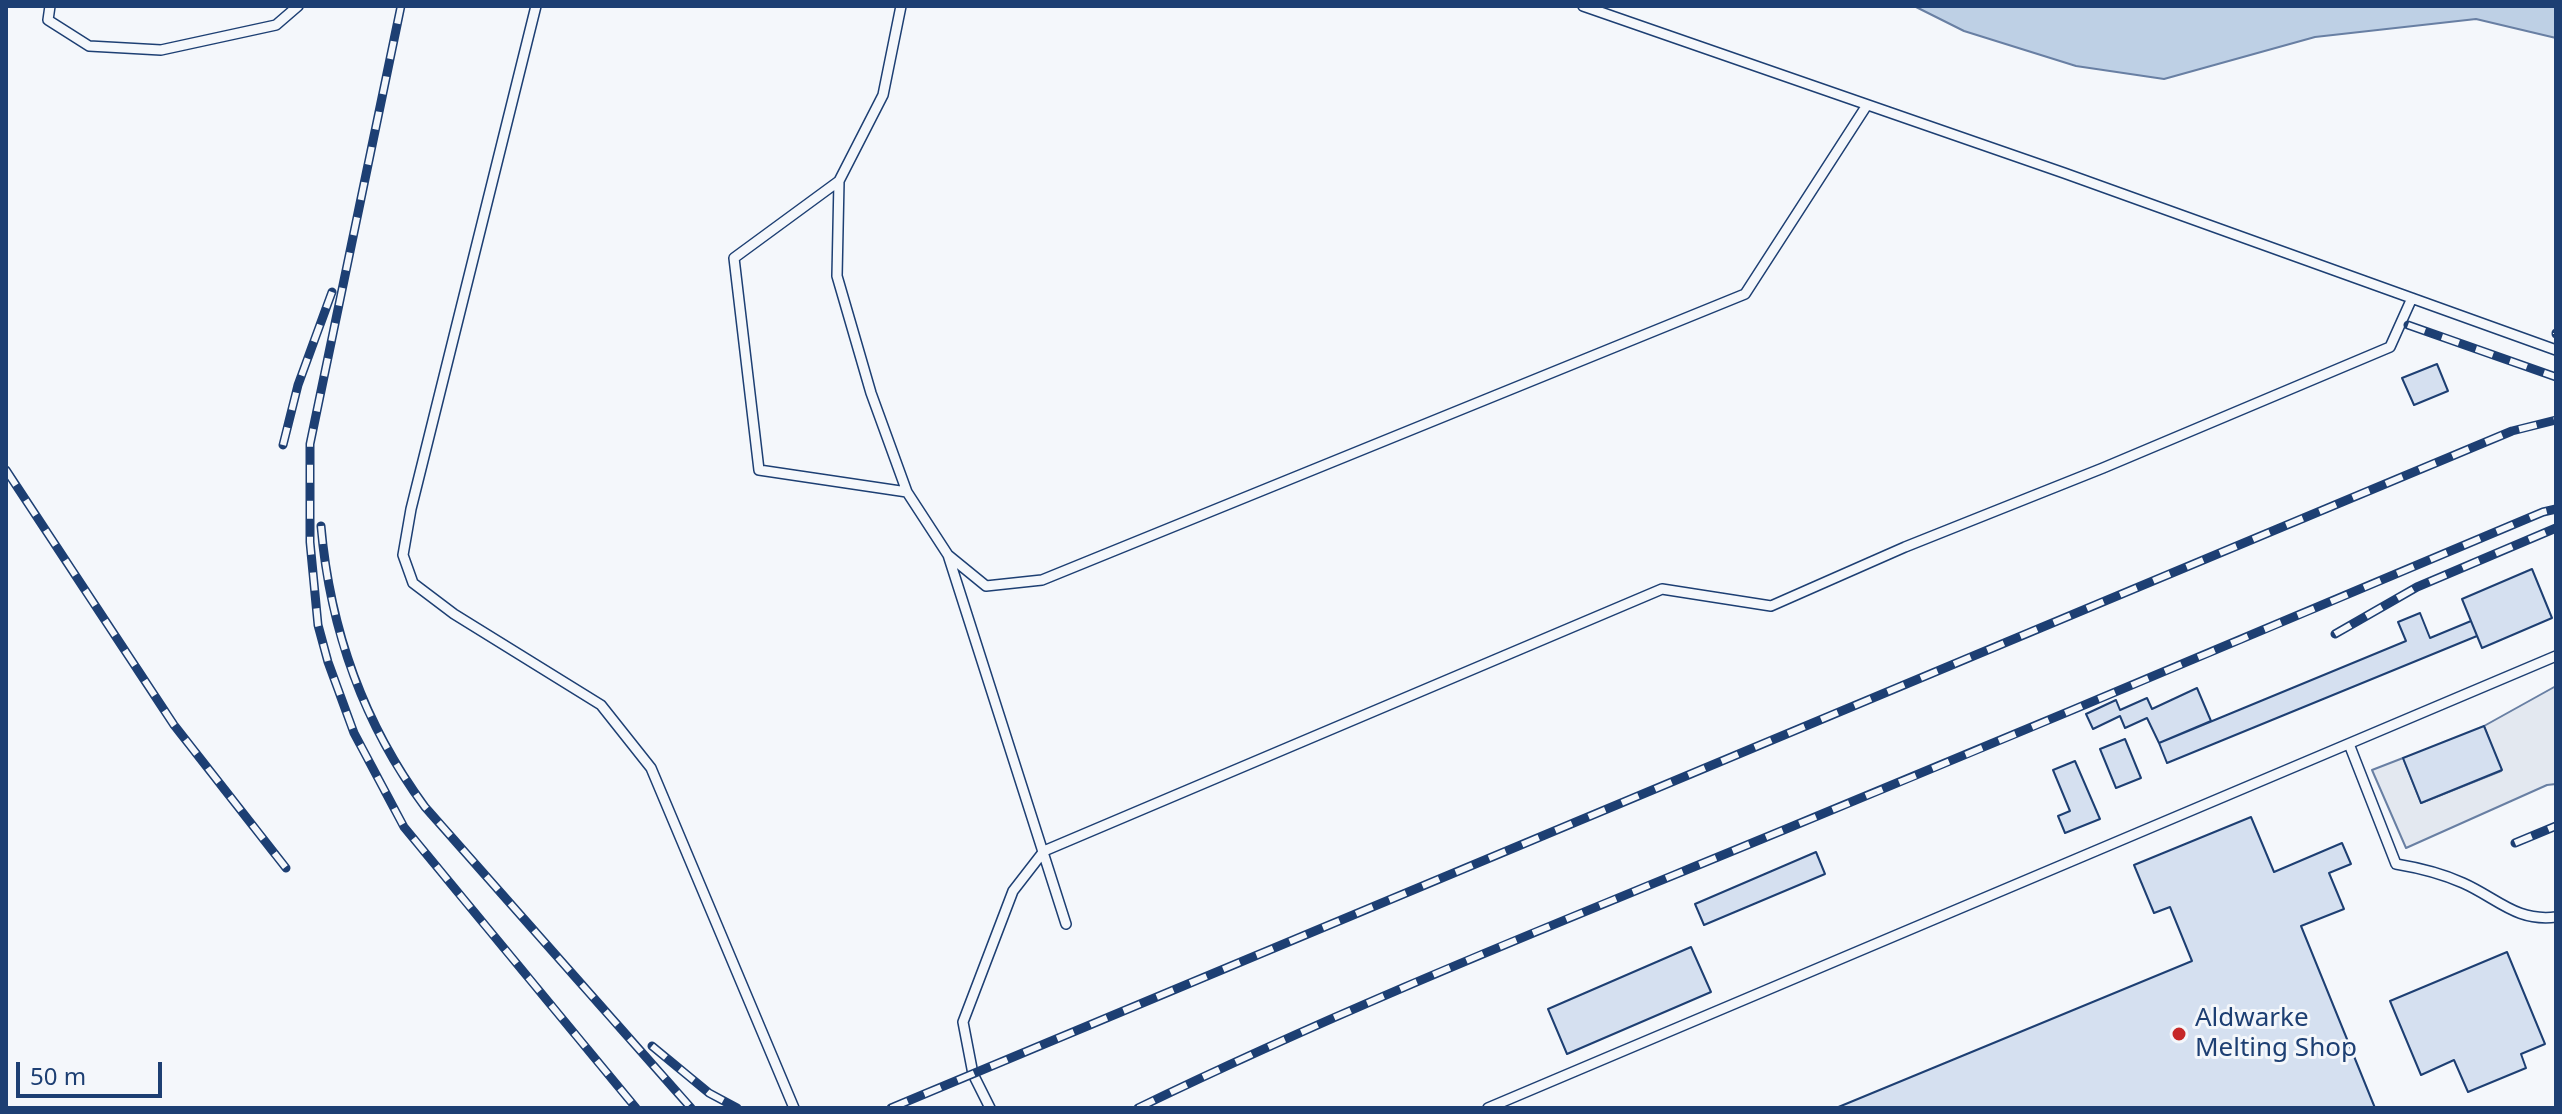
<!DOCTYPE html>
<html>
<head>
<meta charset="utf-8">
<style>
	body { margin:0 }
	#map { position:relative; width:2562px; height:1114px; overflow:hidden; background:#f4f7fb; font-family:"Noto Sans",sans-serif }
	canvas { display:block }
	.frame { position:absolute; inset:0; border:8px solid #1d3f73; pointer-events:none }
	.scale { position:absolute; left:16px; top:1062px; width:146px; height:36px; box-sizing:border-box; border:4px solid #1d3f73; border-top:0; padding-left:10px; font-size:24px; line-height:28px; white-space:nowrap; color:#1d3f73; -webkit-text-stroke:6px #f4f7fb; paint-order:stroke }
</style>
</head>
<body>
<div id="map">
<canvas width="2562" height="1114"></canvas>
<div class="frame"></div>
<div class="scale">50 m</div>
</div>
<script>
const ctx = document.querySelector('canvas').getContext('2d');
ctx.lineJoin = 'round';
function fillPath(path, color) {
  ctx.fillStyle = color;
  ctx.fill(path, 'evenodd');
}
function strokePath(path, color, width, dash) {
  ctx.strokeStyle = color;
  ctx.lineWidth = width;
  ctx.lineCap = dash ? 'butt' : 'round';
  ctx.setLineDash(dash || []);
  ctx.stroke(path);
}
function label(font, color, halo, rows, align = 'center') {
  ctx.font = font + ' "Noto Sans",sans-serif';
  ctx.lineWidth = 6;
  ctx.setLineDash([]);
  ctx.textBaseline = 'middle';
  ctx.strokeStyle = halo;
  ctx.fillStyle = color;
  for (const [text, x, y, turn = 0] of rows) {
    ctx.save();
    ctx.translate(x, y);
    ctx.rotate((+turn || 0) * Math.PI / 180);
    ctx.textAlign = isNaN(turn) ? turn : align;
    if (halo) ctx.strokeText(text, 0, 0);
    ctx.fillText(text, 0, 0);
    ctx.restore();
  }
}
const parking = new Path2D(`
	M 2556,686 L 2556,784 L 2547,785 L 2406,848 L 2372,770 L 2403,758 L 2421,803 L 2501,771 L 2484,726 Z`);
fillPath(parking, '#e3e8f0');
strokePath(parking, '#687fa3', 2);
const water = new Path2D(`
	M 1914,6 L 2556,6 L 2556,38 L 2476,19 L 2315,37 L 2164,79 L 2076,66 L 1964,31 Z`);
fillPath(water, '#bed0e5');
strokePath(water, '#687fa3', 2);
const building = new Path2D(`
	M 2437,364 L 2448,391 L 2414,405 L 2402,378 Z
	M 2532,569 L 2552,618 L 2482,648 L 2462,599 Z
	M 2420,613 L 2430,638 L 2471,621 L 2477,636 L 2167,763 L 2159,743 L 2406,641 L 2398,622 Z
	M 2197,688 L 2211,721 L 2159,743 L 2147,718 L 2125,728 L 2120,716 L 2093,729 L 2086,714 L 2116,700 L 2120,710 L 2147,698 L 2152,709 Z
	M 2484,726 L 2502,770 L 2421,803 L 2403,758 Z
	M 2125,739 L 2141,778 L 2116,788 L 2100,749 Z
	M 2075,761 L 2100,819 L 2065,833 L 2058,816 L 2070,811 L 2053,770 Z
	M 2251,817 L 2274,872 L 2342,843 L 2351,864 L 2329,873 L 2344,909 L 2301,926 L 2375,1108 L 1836,1108 L 2192,961 L 2170,907 L 2154,913 L 2134,865 Z
	M 1816,852 L 1825,874 L 1704,925 L 1695,904 Z
	M 1691,947 L 1711,992 L 1567,1054 L 1548,1009 Z
	M 2507,952 L 2545,1044 L 2521,1054 L 2526,1068 L 2468,1092 L 2454,1060 L 2421,1075 L 2390,1001 Z`);
fillPath(building, '#d5e0f0');
strokePath(building, '#1d3f73', 2);
const lane = new Path2D(`
	M 50,6 L 48,20 L 89,46 L 161,50 L 276,25 L 298,6
	M 536,6 L 411,509 L 403,555 L 413,583 L 454,614 L 601,705 L 651,768 L 794,1108
	M 901,6 L 883,95 L 839,181 L 734,258 L 759,470 L 907,492 L 948,555 L 1066,924
	M 1583,6 L 2064,173 L 2556,350
	M 839,181 L 837,276 L 871,393 L 907,492
	M 948,555 L 986,586 L 1042,580 L 1745,294 L 1867,105
	M 2349,744 L 2396,864 C 2420,868 2441,873 2463,883 C 2497,898 2516,922 2556,917
	M 990,1108 L 973,1074 L 963,1022 L 1013,891 L 1044,851 L 1662,589 L 1771,606 L 1905,547 L 2103,468 L 2390,347 L 2412,298
	M 1488,1108 L 2556,656`);
strokePath(lane, '#1d3f73', 12);
strokePath(lane, '#f4f7fb', 9);
const rail = new Path2D(`
	M 401,6 L 310,444 L 310,542 L 318,625 L 328,662 L 354,733 L 404,827 L 636,1108
	M 2408,325 L 2556,377
	M 2556,333 L 2556,334
	M 283,445 L 298,385 L 332,292
	M 6,470 L 174,725 L 286,868
	M 321,526 C 330,630 363,723 425,807 L 691,1108
	M 2335,634 L 2417,587 L 2556,528
	M 2515,843 L 2556,826
	M 652,1046 L 709,1093 L 737,1108
	M 891,1108 L 2512,431 L 2556,420
	M 1138,1108 C 1350,1005 1568,919 1786,829 C 2039,725 2291,618 2543,512 L 2556,509`);
strokePath(rail, '#1d3f73', 9);
strokePath(rail, '#f4f7fb', 6, [18]);
for (const [x, y, r, color] of [
	[2179,1034,8,"#c62828"]
]) {
  const dot = new Path2D();
  dot.arc(x, y, r, 0, 2 * Math.PI);
  ctx.fillStyle = color;
  ctx.fill(dot);
  strokePath(dot, '#f4f7fb', 3);
}
label('26px', '#1d3f73', '#f4f7fb', [
	["Aldwarke",2195,1019],
	["Melting Shop",2195,1049]
], 'left');
</script>
</body>
</html>
